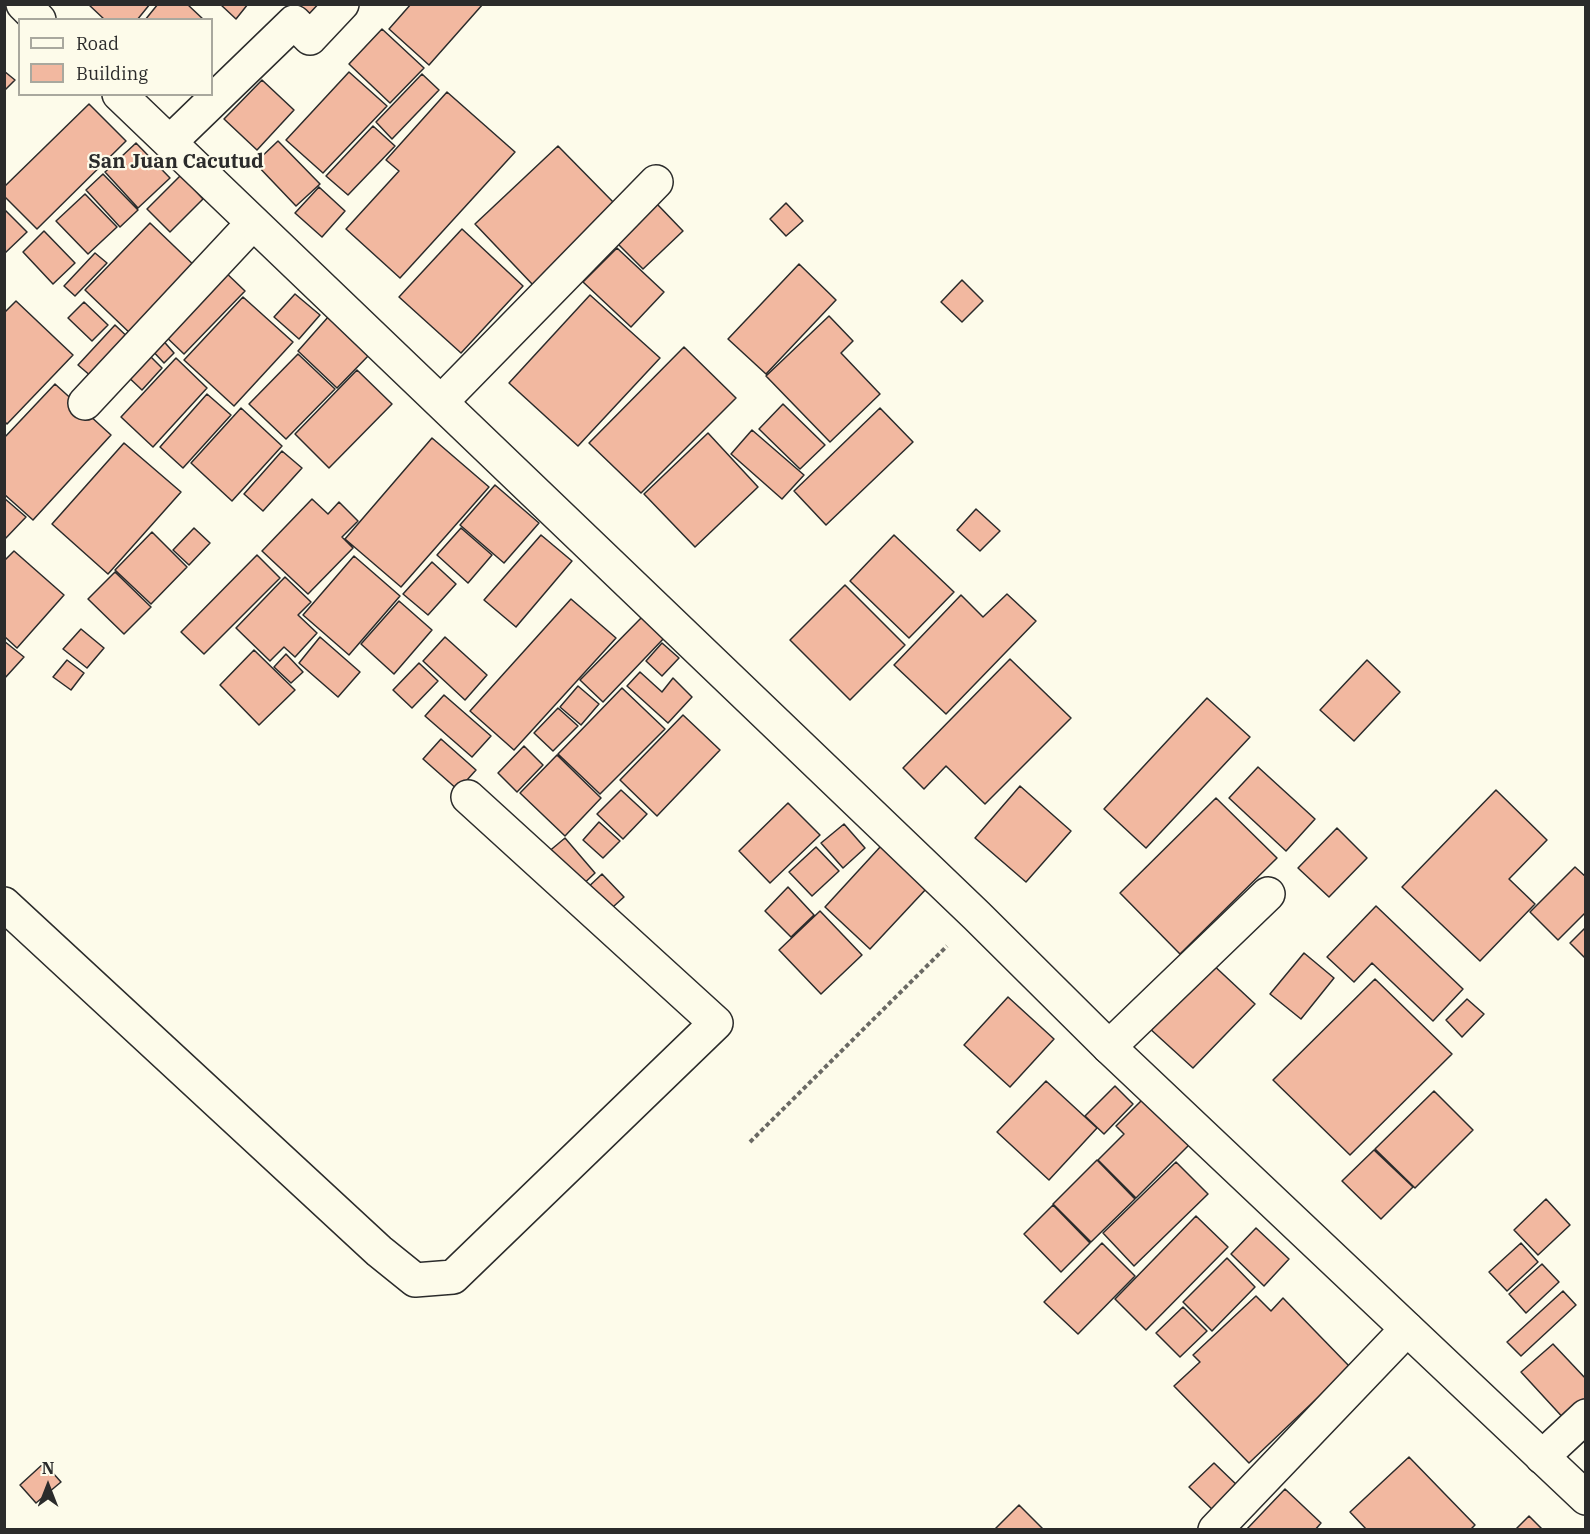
<!DOCTYPE html>
<html>
<head>
<meta charset="utf-8">
<style>
	body { margin:0 }
	#map { position:relative; width:1590px; height:1534px; overflow:hidden; background:#fdfbea; font-family:"IBM Plex Serif",serif }
	canvas { display:block }
	.frame { position:absolute; inset:0; border:6px solid #2b2b2b; pointer-events:none }
	.legend { position:absolute; left:18px; top:18px; width:195px; height:78px; box-sizing:border-box; background:#fdfbea; border:2px solid #a9a89e; margin:0; padding:8px 10px; list-style:none; font-size:18px; color:#2b2b2b }
	.legend li { display:flex; align-items:center; gap:12px; height:30px }
	.legend b { width:30px; border:2px solid #a9a89e }
	.north { position:absolute; left:18px; top:1456px; width:60px; height:60px; -webkit-text-stroke:4px #fdfbea; paint-order:stroke; rotate:0deg; font-size:16px; font-weight:700; line-height:24px; text-align:center; color:#2b2b2b }
	.north::after { content:''; display:block; margin:auto; width:21px; height:27px; background:#2b2b2b; clip-path:polygon(50% 0,100% 100%,50% 72%,0 100%) }
</style>
</head>
<body>
<div id="map">
<canvas width="1590" height="1534"></canvas>
<div class="frame"></div>
<ul class="legend">
<li><b style="height:8px;background:#fdfbea"></b>Road</li>
<li><b style="height:16px;background:#f2b8a0"></b>Building</li>
</ul>
<div class="north">N</div>
</div>
<script>
const ctx = document.querySelector('canvas').getContext('2d');
ctx.lineJoin = 'round';
function fillPath(path, color) {
  ctx.fillStyle = color;
  ctx.fill(path, 'evenodd');
}
function strokePath(path, color, width, dash) {
  ctx.strokeStyle = color;
  ctx.lineWidth = width;
  ctx.lineCap = dash ? 'butt' : 'round';
  ctx.setLineDash(dash || []);
  ctx.stroke(path);
}
function label(font, color, halo, rows, align = 'center') {
  ctx.font = font + ' "IBM Plex Serif",serif';
  ctx.lineWidth = 4.5;
  ctx.setLineDash([]);
  ctx.textBaseline = 'middle';
  ctx.strokeStyle = halo;
  ctx.fillStyle = color;
  for (const [text, x, y, turn = 0] of rows) {
    ctx.save();
    ctx.translate(x, y);
    ctx.rotate((+turn || 0) * Math.PI / 180);
    ctx.textAlign = isNaN(turn) ? turn : align;
    if (halo) ctx.strokeText(text, 0, 0);
    ctx.fillText(text, 0, 0);
    ctx.restore();
  }
}
const building = new Path2D(`
	M 88,4 L 150,4 L 137,20 L 105,20 Z
	M 158,4 L 187,4 L 204,20 L 145,20 Z
	M 220,4 L 248,4 L 236,19 Z
	M 284,4 L 320,4 L 304,22 Z
	M 411,4 L 483,4 L 429,65 L 389,29 Z
	M 382,29 L 424,68 L 390,103 L 349,64 Z
	M 4,71 L 15,80 L 4,91 Z
	M 349,72 L 387,106 L 323,173 L 286,140 Z
	M 422,74 L 439,90 L 392,139 L 376,122 Z
	M 262,80 L 294,110 L 257,150 L 224,119 Z
	M 447,92 L 515,152 L 400,278 L 346,229 L 399,171 L 386,160 Z
	M 89,104 L 126,141 L 37,229 L 4,196 L 4,187 Z
	M 373,126 L 395,146 L 348,195 L 326,176 Z
	M 278,141 L 320,184 L 296,206 L 255,163 Z
	M 136,143 L 170,178 L 138,208 L 105,172 Z
	M 558,146 L 617,206 L 534,286 L 475,224 Z
	M 103,174 L 138,210 L 120,227 L 86,190 Z
	M 181,175 L 203,199 L 170,232 L 147,209 Z
	M 319,187 L 345,211 L 322,237 L 295,213 Z
	M 85,194 L 117,227 L 88,254 L 56,221 Z
	M 786,203 L 803,221 L 786,236 L 770,219 Z
	M 657,204 L 683,231 L 643,269 L 617,243 Z
	M 4,209 L 27,232 L 4,254 Z
	M 150,223 L 199,270 L 134,337 L 85,290 Z
	M 462,229 L 523,286 L 461,353 L 399,297 Z
	M 44,231 L 75,263 L 53,284 L 23,252 Z
	M 617,248 L 664,292 L 631,327 L 583,282 Z
	M 95,253 L 107,263 L 75,296 L 64,286 Z
	M 799,264 L 836,300 L 766,374 L 728,339 Z
	M 221,268 L 245,291 L 184,354 L 160,331 Z
	M 962,280 L 983,301 L 962,322 L 941,302 Z
	M 295,294 L 320,315 L 299,339 L 274,317 Z
	M 590,295 L 660,358 L 578,446 L 509,383 Z
	M 243,297 L 293,342 L 234,406 L 184,360 Z
	M 16,301 L 73,355 L 7,424 L 4,421 L 4,313 Z
	M 84,302 L 108,325 L 92,341 L 68,318 Z
	M 329,316 L 370,354 L 337,388 L 298,351 Z
	M 829,316 L 853,341 L 841,353 L 880,394 L 830,442 L 766,376 Z
	M 115,325 L 135,344 L 99,383 L 78,365 Z
	M 160,337 L 174,353 L 164,363 L 149,347 Z
	M 684,347 L 736,398 L 641,493 L 589,443 Z
	M 145,351 L 162,368 L 142,390 L 124,373 Z
	M 298,354 L 335,389 L 286,439 L 249,404 Z
	M 176,358 L 207,388 L 153,447 L 121,417 Z
	M 357,370 L 392,404 L 329,468 L 295,434 Z
	M 55,384 L 111,435 L 33,520 L 4,494 L 4,438 Z
	M 207,394 L 231,415 L 183,468 L 160,447 Z
	M 783,404 L 825,445 L 800,469 L 759,429 Z
	M 241,408 L 282,446 L 232,501 L 191,463 Z
	M 880,408 L 913,442 L 826,525 L 794,491 Z
	M 752,430 L 804,475 L 782,499 L 731,454 Z
	M 708,433 L 758,487 L 695,547 L 644,494 Z
	M 432,438 L 489,487 L 401,587 L 345,539 Z
	M 124,443 L 181,492 L 108,574 L 52,524 Z
	M 282,451 L 302,468 L 263,511 L 244,494 Z
	M 495,485 L 539,523 L 504,563 L 460,525 Z
	M 4,498 L 26,517 L 4,540 Z
	M 312,499 L 328,514 L 339,502 L 358,521 L 342,537 L 353,548 L 308,594 L 262,551 Z
	M 976,509 L 1000,531 L 980,551 L 957,530 Z
	M 194,528 L 210,543 L 189,565 L 173,550 Z
	M 461,528 L 492,555 L 468,583 L 437,555 Z
	M 152,532 L 187,567 L 151,604 L 115,570 Z
	M 541,535 L 572,561 L 516,627 L 484,600 Z
	M 894,535 L 954,592 L 909,638 L 850,581 Z
	M 14,551 L 64,595 L 17,648 L 4,636 L 4,561 Z
	M 257,555 L 280,578 L 204,654 L 181,632 Z
	M 354,556 L 400,596 L 349,655 L 303,615 Z
	M 432,562 L 456,584 L 428,615 L 403,594 Z
	M 115,572 L 151,607 L 124,634 L 88,599 Z
	M 285,577 L 311,602 L 298,615 L 317,633 L 295,657 L 284,647 L 270,661 L 236,628 Z
	M 845,585 L 905,645 L 850,700 L 790,640 Z
	M 1007,594 L 1036,621 L 946,714 L 894,665 L 961,595 L 983,617 Z
	M 571,599 L 616,638 L 514,750 L 470,711 Z
	M 399,601 L 432,630 L 394,674 L 361,644 Z
	M 644,615 L 666,636 L 603,702 L 580,680 Z
	M 81,629 L 104,648 L 87,668 L 63,649 Z
	M 320,637 L 360,672 L 338,697 L 299,663 Z
	M 445,637 L 487,675 L 465,700 L 423,661 Z
	M 4,641 L 24,657 L 4,679 Z
	M 662,643 L 679,658 L 662,676 L 646,661 Z
	M 254,650 L 295,690 L 259,725 L 220,685 Z
	M 286,654 L 303,672 L 291,683 L 274,667 Z
	M 1010,659 L 1071,718 L 985,804 L 946,766 L 924,789 L 903,768 Z
	M 67,660 L 84,673 L 71,690 L 53,677 Z
	M 1367,660 L 1400,692 L 1354,741 L 1320,710 Z
	M 419,663 L 438,681 L 412,708 L 393,690 Z
	M 640,672 L 662,692 L 673,678 L 692,697 L 668,723 L 627,686 Z
	M 578,686 L 599,704 L 581,725 L 560,707 Z
	M 622,688 L 665,729 L 600,794 L 558,754 Z
	M 444,695 L 491,736 L 472,757 L 425,716 Z
	M 1207,698 L 1250,737 L 1146,848 L 1104,809 Z
	M 558,708 L 578,726 L 553,751 L 534,733 Z
	M 683,715 L 720,750 L 657,816 L 620,780 Z
	M 441,739 L 476,770 L 458,790 L 423,759 Z
	M 524,746 L 543,765 L 517,792 L 498,773 Z
	M 557,755 L 601,798 L 565,836 L 520,793 Z
	M 1258,767 L 1315,819 L 1286,851 L 1229,798 Z
	M 1020,786 L 1071,831 L 1026,882 L 975,838 Z
	M 621,790 L 647,814 L 623,839 L 597,814 Z
	M 1496,790 L 1547,840 L 1509,879 L 1535,904 L 1480,961 L 1402,887 Z
	M 1216,798 L 1277,858 L 1180,954 L 1120,893 Z
	M 788,803 L 820,835 L 770,883 L 739,851 Z
	M 599,822 L 620,841 L 603,858 L 583,840 Z
	M 844,824 L 865,848 L 843,868 L 821,843 Z
	M 1337,828 L 1367,858 L 1329,897 L 1298,868 Z
	M 565,838 L 595,873 L 578,889 L 547,853 Z
	M 881,846 L 927,888 L 870,949 L 825,907 Z
	M 816,847 L 839,871 L 812,896 L 789,872 Z
	M 1575,867 L 1586,877 L 1586,912 L 1558,940 L 1530,912 Z
	M 602,874 L 624,897 L 603,916 L 583,892 Z
	M 788,887 L 814,915 L 791,937 L 765,911 Z
	M 1376,906 L 1463,989 L 1433,1021 L 1372,963 L 1354,982 L 1327,957 Z
	M 820,911 L 862,955 L 821,994 L 779,950 Z
	M 1586,927 L 1586,959 L 1570,943 Z
	M 1304,953 L 1334,978 L 1301,1019 L 1270,994 Z
	M 1209,961 L 1255,1004 L 1193,1068 L 1148,1027 Z
	M 1375,979 L 1452,1054 L 1350,1155 L 1273,1080 Z
	M 1008,997 L 1054,1039 L 1010,1087 L 964,1045 Z
	M 1467,999 L 1484,1014 L 1462,1037 L 1446,1020 Z
	M 1046,1081 L 1097,1128 L 1049,1180 L 997,1132 Z
	M 1115,1086 L 1133,1104 L 1104,1134 L 1085,1116 Z
	M 1434,1091 L 1473,1130 L 1415,1188 L 1375,1149 Z
	M 1144,1098 L 1190,1144 L 1136,1198 L 1098,1160 L 1124,1134 L 1116,1126 Z
	M 1374,1150 L 1413,1187 L 1381,1219 L 1342,1181 Z
	M 1097,1160 L 1135,1199 L 1091,1242 L 1053,1204 Z
	M 1176,1162 L 1208,1194 L 1134,1266 L 1103,1233 Z
	M 1546,1199 L 1570,1225 L 1538,1255 L 1514,1230 Z
	M 1053,1205 L 1090,1243 L 1061,1272 L 1024,1234 Z
	M 1196,1216 L 1228,1247 L 1146,1330 L 1115,1299 Z
	M 1256,1228 L 1289,1259 L 1264,1286 L 1231,1254 Z
	M 1102,1243 L 1135,1276 L 1078,1334 L 1044,1302 Z
	M 1521,1243 L 1538,1262 L 1507,1291 L 1489,1272 Z
	M 1227,1258 L 1255,1287 L 1212,1331 L 1183,1302 Z
	M 1542,1264 L 1559,1282 L 1526,1313 L 1509,1294 Z
	M 1563,1291 L 1576,1305 L 1521,1356 L 1507,1342 Z
	M 1256,1296 L 1271,1311 L 1283,1298 L 1350,1367 L 1249,1463 L 1174,1386 L 1200,1362 L 1193,1355 Z
	M 1183,1307 L 1207,1331 L 1180,1357 L 1156,1333 Z
	M 1553,1344 L 1586,1379 L 1586,1406 L 1567,1422 L 1521,1372 Z
	M 1409,1457 L 1475,1525 L 1470,1530 L 1367,1530 L 1350,1512 Z
	M 44,1463 L 61,1482 L 36,1503 L 20,1485 Z
	M 1214,1463 L 1240,1488 L 1215,1512 L 1189,1487 Z
	M 1285,1489 L 1321,1523 L 1315,1530 L 1246,1530 Z
	M 1019,1505 L 1044,1530 L 994,1530 Z
	M 1529,1516 L 1543,1530 L 1515,1530 Z`);
fillPath(building, '#f2b8a0');
strokePath(building, '#2b2b2b', 1.5);
const minor = new Path2D(`
	M 170,142 L 294,22 L 310,38 L 342,4
	M 441,402 L 656,182
	M 85,403 L 253,223
	M 4,904 L 379,1251 L 415,1280 L 453,1277 L 716,1023 L 468,797
	M 1109,1047 L 1268,894
	M 1542,1457 L 1586,1416
	M 1215,1530 L 1407,1329`);
const tertiary = new Path2D(`
	M 23,4 L 39,20
	M 119,94 L 977,916 L 1109,1047 L 1586,1498`);
strokePath(minor, '#2b2b2b', 36);
strokePath(tertiary, '#2b2b2b', 36);
strokePath(new Path2D(`
	M 750,1142 L 947,946`), '#6a6964', 4, [4.5, 3]);
strokePath(minor, '#fdfbea', 33);
strokePath(tertiary, '#fdfbea', 33);
label('bold 20px', '#2b2b2b', '#fdfbea', [
	["San Juan Cacutud",176,162]
]);
</script>
</body>
</html>
